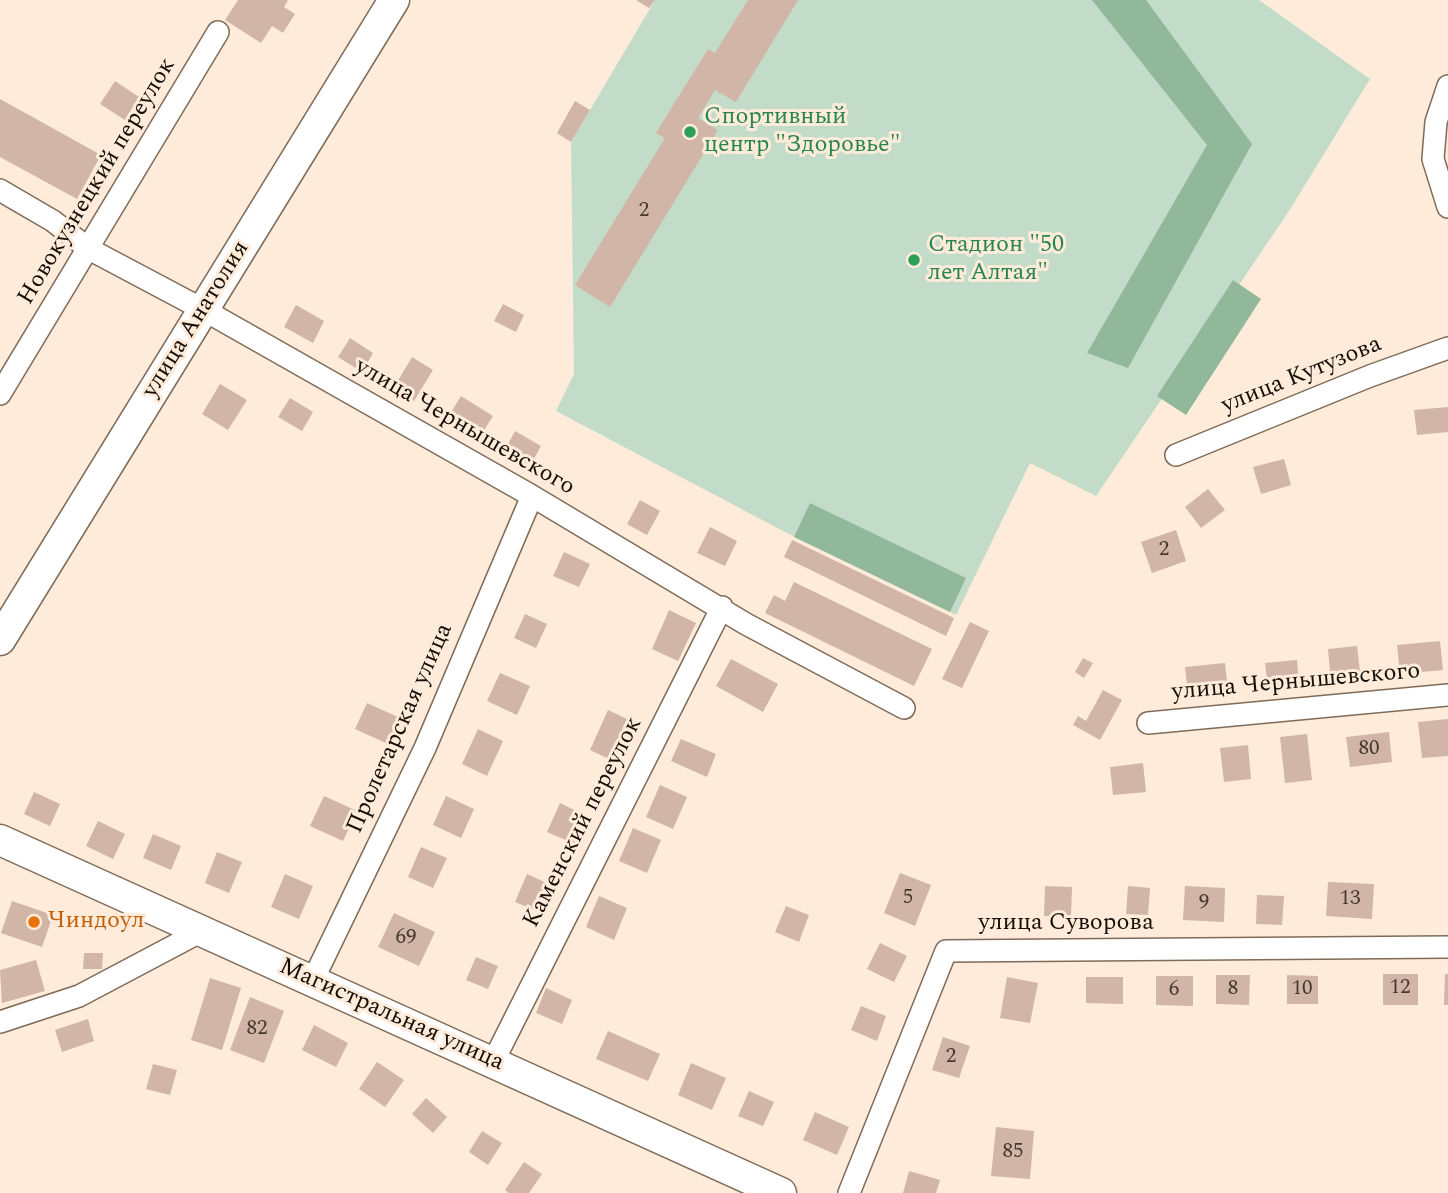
<!DOCTYPE html>
<html>
<head>
<meta charset="utf-8">
<style>
	body { margin:0 }
	canvas { display:block; background:#feebda }
</style>
</head>
<body>
<canvas width="1448" height="1193"></canvas>
<script>
const ctx = document.querySelector('canvas').getContext('2d');
ctx.lineJoin = 'round';
function fillPath(path, color) {
  ctx.fillStyle = color;
  ctx.fill(path, 'evenodd');
}
function strokePath(path, color, width, dash) {
  ctx.strokeStyle = color;
  ctx.lineWidth = width;
  ctx.lineCap = dash ? 'butt' : 'round';
  ctx.setLineDash(dash || []);
  ctx.stroke(path);
}
function label(font, color, halo, rows, align = 'center') {
  ctx.font = font + ' Spectral,serif';
  ctx.lineWidth = 6;
  ctx.setLineDash([]);
  ctx.textBaseline = 'middle';
  ctx.strokeStyle = halo;
  ctx.fillStyle = color;
  for (const [text, x, y, turn = 0] of rows) {
    ctx.save();
    ctx.translate(x, y);
    ctx.rotate((+turn || 0) * Math.PI / 180);
    ctx.textAlign = isNaN(turn) ? turn : align;
    if (halo) ctx.strokeText(text, 0, 0);
    ctx.fillText(text, 0, 0);
    ctx.restore();
  }
}
fillPath(new Path2D(`
	M 655,0 L 1259,0 L 1370,79 L 1289,211 L 1096,496 L 1030,463 L 956,615 L 783,531 L 556,411 L 574,374 L 571,142 Z`), '#c3dcc9');
fillPath(new Path2D(`
	M 1092,0 L 1146,0 L 1252,144 L 1128,368 L 1087,353 L 1207,145 Z
	M 1233,280 L 1261,299 L 1186,415 L 1157,396 Z
	M 810,503 L 966,578 L 950,612 L 794,537 Z`), '#92b89c');
fillPath(new Path2D(`
	M 238,0 L 288,0 L 284,7 L 295,14 L 283,33 L 272,26 L 261,43 L 225,20 Z
	M 636,0 L 655,0 L 649,8 Z
	M 748,0 L 798,0 L 736,102 L 715,90 L 698,118 L 718,130 L 610,307 L 575,285 L 665,138 L 656,133 L 708,49 L 715,53 Z
	M 115,81 L 139,97 L 125,120 L 100,104 Z
	M 0,99 L 101,155 L 77,199 L 0,157 Z
	M 575,101 L 590,110 L 571,142 L 557,133 Z
	M 503,304 L 524,315 L 516,332 L 494,321 Z
	M 296,305 L 324,321 L 313,343 L 284,327 Z
	M 350,338 L 373,353 L 362,372 L 338,357 Z
	M 412,357 L 433,370 L 414,401 L 393,389 Z
	M 220,384 L 247,400 L 228,430 L 202,414 Z
	M 461,396 L 493,416 L 478,440 L 446,421 Z
	M 290,398 L 313,412 L 302,431 L 278,417 Z
	M 1448,407 L 1448,432 L 1417,435 L 1414,410 Z
	M 515,431 L 541,446 L 530,466 L 504,452 Z
	M 1284,459 L 1291,485 L 1261,494 L 1253,467 Z
	M 1208,489 L 1225,510 L 1201,528 L 1185,507 Z
	M 640,500 L 660,511 L 647,535 L 627,524 Z
	M 710,527 L 737,541 L 725,566 L 697,553 Z
	M 1176,530 L 1186,561 L 1152,573 L 1141,542 Z
	M 792,540 L 954,618 L 946,636 L 784,557 Z
	M 564,552 L 590,564 L 579,587 L 553,576 Z
	M 794,582 L 932,649 L 914,686 L 765,613 L 774,595 L 785,601 Z
	M 669,610 L 696,623 L 678,661 L 652,649 Z
	M 525,614 L 547,624 L 536,648 L 514,638 Z
	M 970,622 L 989,631 L 962,688 L 942,679 Z
	M 1440,641 L 1443,670 L 1400,674 L 1397,645 Z
	M 1357,646 L 1361,680 L 1331,683 L 1328,649 Z
	M 1083,658 L 1093,663 L 1084,678 L 1075,672 Z
	M 731,659 L 778,684 L 763,712 L 716,686 Z
	M 1297,660 L 1299,684 L 1268,687 L 1265,663 Z
	M 1225,663 L 1228,690 L 1188,695 L 1185,667 Z
	M 500,673 L 530,686 L 517,715 L 487,701 Z
	M 1103,690 L 1122,700 L 1100,740 L 1073,725 L 1078,716 L 1086,721 Z
	M 367,703 L 400,718 L 388,744 L 355,729 Z
	M 608,710 L 627,719 L 609,759 L 590,750 Z
	M 1448,719 L 1448,756 L 1422,758 L 1418,722 Z
	M 478,729 L 503,741 L 487,776 L 462,764 Z
	M 1389,732 L 1392,762 L 1350,767 L 1346,737 Z
	M 1307,734 L 1312,780 L 1285,783 L 1280,737 Z
	M 681,739 L 716,754 L 707,777 L 671,761 Z
	M 1248,745 L 1251,779 L 1224,782 L 1220,748 Z
	M 1143,763 L 1146,792 L 1113,795 L 1110,767 Z
	M 660,785 L 687,797 L 673,829 L 646,817 Z
	M 34,792 L 60,804 L 50,826 L 24,814 Z
	M 324,796 L 357,811 L 343,841 L 310,826 Z
	M 446,796 L 474,809 L 461,838 L 433,825 Z
	M 560,803 L 587,816 L 575,844 L 547,832 Z
	M 98,821 L 125,834 L 113,859 L 86,846 Z
	M 633,828 L 661,840 L 647,873 L 619,861 Z
	M 153,834 L 181,846 L 171,870 L 143,858 Z
	M 421,847 L 447,858 L 433,888 L 408,877 Z
	M 217,852 L 242,862 L 229,893 L 205,883 Z
	M 900,873 L 931,885 L 915,926 L 884,913 Z
	M 285,874 L 313,886 L 299,919 L 271,907 Z
	M 527,874 L 551,885 L 539,912 L 515,902 Z
	M 1328,882 L 1374,884 L 1372,919 L 1326,916 Z
	M 1045,886 L 1072,887 L 1071,918 L 1044,916 Z
	M 1128,886 L 1150,888 L 1148,915 L 1126,914 Z
	M 1185,886 L 1225,888 L 1224,922 L 1183,920 Z
	M 1257,895 L 1284,896 L 1282,925 L 1256,924 Z
	M 599,896 L 627,908 L 614,940 L 586,927 Z
	M 12,901 L 53,915 L 42,947 L 1,933 Z
	M 786,906 L 809,915 L 799,942 L 775,932 Z
	M 394,913 L 435,932 L 419,966 L 378,947 Z
	M 880,943 L 907,956 L 894,982 L 867,969 Z
	M 84,953 L 103,953 L 102,969 L 83,969 Z
	M 476,957 L 498,966 L 488,989 L 466,980 Z
	M 36,960 L 45,991 L 2,1003 L 0,970 Z
	M 1383,974 L 1418,974 L 1418,1005 L 1383,1005 Z
	M 1445,974 L 1448,974 L 1448,1005 L 1444,1005 Z
	M 1216,975 L 1250,975 L 1249,1005 L 1216,1004 Z
	M 1287,975 L 1318,976 L 1318,1004 L 1287,1004 Z
	M 1156,976 L 1193,976 L 1193,1006 L 1156,1005 Z
	M 1007,977 L 1038,983 L 1030,1023 L 1000,1018 Z
	M 1086,977 L 1123,977 L 1123,1004 L 1086,1003 Z
	M 210,978 L 241,988 L 222,1050 L 191,1040 Z
	M 546,988 L 572,1000 L 562,1024 L 536,1013 Z
	M 250,997 L 284,1011 L 264,1063 L 230,1050 Z
	M 861,1006 L 886,1016 L 877,1041 L 851,1030 Z
	M 88,1019 L 94,1041 L 62,1052 L 55,1030 Z
	M 314,1025 L 348,1043 L 336,1067 L 302,1050 Z
	M 608,1031 L 660,1054 L 648,1081 L 596,1059 Z
	M 943,1037 L 970,1046 L 959,1078 L 932,1070 Z
	M 377,1062 L 404,1080 L 385,1107 L 359,1089 Z
	M 691,1063 L 726,1078 L 712,1110 L 678,1095 Z
	M 153,1064 L 177,1070 L 170,1095 L 146,1089 Z
	M 749,1091 L 774,1102 L 763,1126 L 738,1116 Z
	M 426,1098 L 447,1117 L 433,1133 L 412,1114 Z
	M 815,1112 L 849,1127 L 837,1155 L 803,1140 Z
	M 996,1127 L 1034,1131 L 1030,1179 L 991,1176 Z
	M 482,1131 L 502,1143 L 488,1165 L 469,1152 Z
	M 524,1162 L 542,1174 L 529,1193 L 509,1193 L 505,1190 Z
	M 909,1171 L 940,1180 L 936,1193 L 903,1193 Z`), '#d1b5a6');
const street = new Path2D(`
	M 1448,86 L 1436,122 L 1433,159 L 1448,207
	M 0,190 L 53,221 L 89,249 L 204,310 L 532,496 L 746,624 L 904,708
	M 0,394 L 218,32
	M 1176,455 L 1370,376 L 1448,348
	M 1148,723 L 1448,695
	M 313,980 L 425,748 L 532,496
	M 0,1022 L 79,996 L 200,932
	M 493,1062 L 722,607
	M 849,1193 L 946,951 L 1448,947`);
const secondary = new Path2D(`
	M 0,640 L 394,0
	M 0,840 L 781,1193`);
strokePath(street, '#7f6b58', 24);
strokePath(secondary, '#7f6b58', 33);
strokePath(street, '#fff', 21);
strokePath(secondary, '#fff', 30);
for (const [x, y, r, color] of [
	[690,132,7,"#2e9e5b"],
	[914,260,7,"#2e9e5b"],
	[34,922,7,"#e8710a"]
]) {
  const dot = new Path2D();
  dot.arc(x, y, r, 0, 2 * Math.PI);
  ctx.fillStyle = color;
  ctx.fill(dot);
  strokePath(dot, '#feebda', 2.5);
}
label('21px', '#44382f', null, [
	["2",644,212],
	["2",1164,551],
	["80",1369,750],
	["5",908,899],
	["13",1350,900],
	["9",1204,904],
	["69",406,939],
	["12",1400,989],
	["8",1233,990],
	["10",1302,990],
	["6",1174,991],
	["82",257,1030],
	["2",951,1058],
	["85",1013,1153]
]);
label('24px', '#27864d', '#feebda', [
	["Спортивный",704,118],
	["центр \"Здоровье\"",704,146],
	["Стадион \"50",928,246],
	["лет Алтая\"",928,274]
], 'left');
label('24px', '#150e07', '#feebda', [
	["Новокузнецкий переулок",98,182,-59],
	["улица Анатолия",197,320,-58],
	["улица Кутузова",1302,376,-22],
	["улица Чернышевского",464,428,30],
	["улица Чернышевского",1296,683,-5],
	["Пролетарская улица",401,729,-66],
	["Каменский переулок",584,823,-63],
	["улица Суворова",1066,924],
	["Магистральная улица",391,1016,24]
]);
label('24px', '#c56008', '#feebda', [
	["Чиндоул",48,922]
], 'left');
</script>
</body>
</html>
